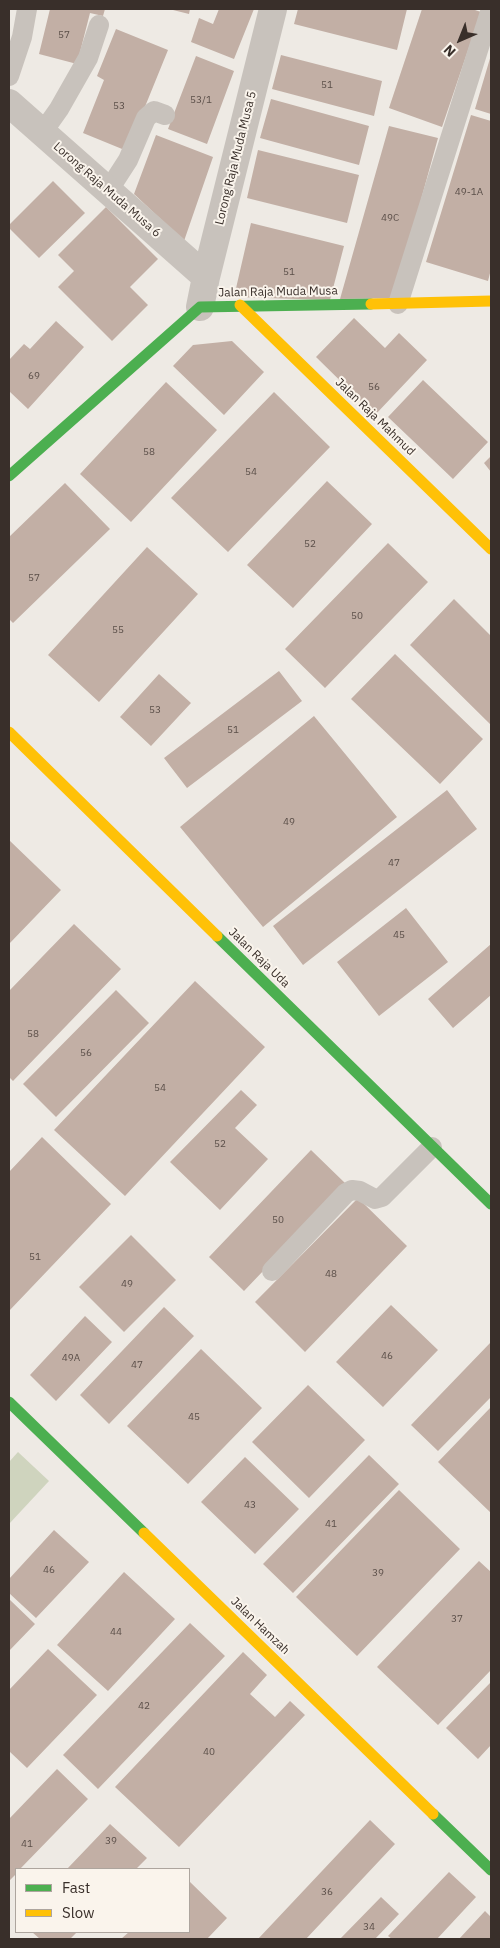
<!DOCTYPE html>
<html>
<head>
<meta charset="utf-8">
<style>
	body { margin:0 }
	#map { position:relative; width:500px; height:1948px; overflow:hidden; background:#eeeae4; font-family:"IBM Plex Sans",sans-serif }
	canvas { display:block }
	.frame { position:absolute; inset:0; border:10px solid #392f2a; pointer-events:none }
	.legend { position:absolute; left:15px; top:1868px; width:175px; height:65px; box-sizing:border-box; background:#faf4ec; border:1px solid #ada59e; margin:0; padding:6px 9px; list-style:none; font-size:15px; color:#392f2a }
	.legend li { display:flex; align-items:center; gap:10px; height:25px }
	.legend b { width:25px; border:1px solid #ada59e }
	.north { position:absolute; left:435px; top:15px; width:50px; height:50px; -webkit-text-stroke:4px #faf4ec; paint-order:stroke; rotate:224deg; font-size:14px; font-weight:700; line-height:20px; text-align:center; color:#392f2a }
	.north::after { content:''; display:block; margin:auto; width:18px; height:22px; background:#392f2a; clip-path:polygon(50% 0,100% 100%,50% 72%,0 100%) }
</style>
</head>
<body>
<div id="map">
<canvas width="500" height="1948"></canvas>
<div class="frame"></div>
<ul class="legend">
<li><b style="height:6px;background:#4caf50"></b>Fast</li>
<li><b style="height:6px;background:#ffc107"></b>Slow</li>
</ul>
<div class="north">N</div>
</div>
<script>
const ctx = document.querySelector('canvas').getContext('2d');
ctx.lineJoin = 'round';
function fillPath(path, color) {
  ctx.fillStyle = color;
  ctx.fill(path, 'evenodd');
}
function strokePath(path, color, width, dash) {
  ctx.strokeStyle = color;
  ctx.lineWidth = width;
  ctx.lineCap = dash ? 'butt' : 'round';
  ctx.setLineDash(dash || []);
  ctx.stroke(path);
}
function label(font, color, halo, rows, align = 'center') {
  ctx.font = font + ' "IBM Plex Sans",sans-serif';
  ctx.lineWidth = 4;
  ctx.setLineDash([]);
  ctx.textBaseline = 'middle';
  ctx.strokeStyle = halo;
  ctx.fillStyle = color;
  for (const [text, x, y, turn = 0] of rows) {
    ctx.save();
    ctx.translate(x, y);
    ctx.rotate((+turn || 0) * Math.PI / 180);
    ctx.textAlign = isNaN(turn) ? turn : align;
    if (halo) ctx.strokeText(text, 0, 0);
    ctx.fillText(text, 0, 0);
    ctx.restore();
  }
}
fillPath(new Path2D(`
	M 18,1452 L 49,1481 L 9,1524 L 9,1462 Z`), '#cfd4be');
fillPath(new Path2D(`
	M 50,9 L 105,9 L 103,16 L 90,13 L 77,64 L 39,54 Z
	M 169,9 L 190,9 L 189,14 Z
	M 219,9 L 254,9 L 234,59 L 191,42 L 199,18 L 213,24 Z
	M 298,9 L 407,9 L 397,50 L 294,24 Z
	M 422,9 L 472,9 L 481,12 L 442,127 L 389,108 Z
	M 116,29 L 168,50 L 127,151 L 83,133 L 104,80 L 97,76 Z
	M 281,55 L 382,81 L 374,116 L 272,89 Z
	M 491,55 L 491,114 L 475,109 Z
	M 196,56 L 234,71 L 207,144 L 168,129 Z
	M 271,99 L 369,126 L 359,165 L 260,138 Z
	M 471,115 L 491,121 L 491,269 L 488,281 L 426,262 Z
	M 389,126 L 438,138 L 394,298 L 340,299 Z
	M 156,135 L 213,157 L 184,241 L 134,194 Z
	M 258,150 L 359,175 L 347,223 L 247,198 Z
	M 53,181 L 85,213 L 39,258 L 9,228 L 9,225 Z
	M 106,207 L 158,259 L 130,287 L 148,305 L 112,341 L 58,287 L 74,271 L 58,255 Z
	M 251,223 L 344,246 L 330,300 L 234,297 Z
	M 354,318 L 385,348 L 399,333 L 427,360 L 375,415 L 316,357 Z
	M 56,321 L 84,347 L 28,409 L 9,391 L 9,360 L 24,344 L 30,349 Z
	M 232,341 L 264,372 L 224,415 L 173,366 L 193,345 Z
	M 423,380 L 488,442 L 453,479 L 388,417 Z
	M 166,382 L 217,430 L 131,522 L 80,474 Z
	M 274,392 L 330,447 L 228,552 L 171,498 Z
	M 491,456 L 491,472 L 484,463 Z
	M 327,481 L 372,524 L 293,608 L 247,565 Z
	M 65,483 L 110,529 L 13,623 L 9,619 L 9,537 Z
	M 388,543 L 428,582 L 325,688 L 285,649 Z
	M 147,547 L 198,594 L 99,702 L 48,655 Z
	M 454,599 L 491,636 L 491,725 L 410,645 Z
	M 395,654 L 483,739 L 440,784 L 351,699 Z
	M 279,671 L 302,701 L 187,788 L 164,758 Z
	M 159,674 L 191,703 L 151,746 L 120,717 Z
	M 314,716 L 397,817 L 263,927 L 180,827 Z
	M 447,790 L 477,829 L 303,965 L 273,926 Z
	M 9,840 L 61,890 L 9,944 Z
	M 406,908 L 448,962 L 379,1016 L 337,962 Z
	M 74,924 L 121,969 L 13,1081 L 9,1077 L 9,991 Z
	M 491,944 L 491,995 L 453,1028 L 428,999 Z
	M 195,981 L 265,1047 L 125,1196 L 54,1130 Z
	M 116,990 L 149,1023 L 56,1117 L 23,1084 Z
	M 241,1090 L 257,1105 L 235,1128 L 268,1159 L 220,1210 L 170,1162 Z
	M 42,1137 L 111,1204 L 9,1311 L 9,1172 Z
	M 311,1150 L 346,1184 L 244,1291 L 209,1257 Z
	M 358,1198 L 407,1246 L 305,1352 L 255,1302 Z
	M 131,1235 L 176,1280 L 124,1332 L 79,1287 Z
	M 391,1305 L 438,1350 L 383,1407 L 336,1362 Z
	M 164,1307 L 194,1336 L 109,1424 L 80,1395 Z
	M 85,1316 L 112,1342 L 56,1401 L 30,1375 Z
	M 491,1342 L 491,1397 L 438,1451 L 411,1425 Z
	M 201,1349 L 262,1408 L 188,1484 L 127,1426 Z
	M 308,1385 L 365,1440 L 309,1498 L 252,1442 Z
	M 491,1407 L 491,1513 L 438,1462 Z
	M 369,1455 L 399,1484 L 293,1593 L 263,1564 Z
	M 245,1457 L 299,1509 L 255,1554 L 201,1502 Z
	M 399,1490 L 460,1549 L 357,1656 L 296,1597 Z
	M 54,1530 L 89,1562 L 36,1618 L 9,1593 L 9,1579 Z
	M 479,1561 L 491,1572 L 491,1670 L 438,1725 L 377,1667 Z
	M 124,1572 L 175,1619 L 108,1691 L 57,1645 Z
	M 9,1599 L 35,1624 L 9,1651 Z
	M 190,1623 L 225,1656 L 98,1789 L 63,1755 Z
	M 48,1649 L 97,1695 L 27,1768 L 9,1751 L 9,1690 Z
	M 243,1652 L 267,1675 L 250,1694 L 275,1717 L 290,1701 L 305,1715 L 179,1847 L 115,1787 Z
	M 491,1682 L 491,1745 L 478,1759 L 446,1728 Z
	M 57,1769 L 88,1799 L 20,1869 L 16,1869 L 16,1874 L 9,1881 L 9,1819 Z
	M 370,1820 L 395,1844 L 306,1939 L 258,1939 Z
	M 110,1824 L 147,1858 L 136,1869 L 67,1869 Z
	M 449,1872 L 476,1897 L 437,1939 L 392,1939 L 388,1936 Z
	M 189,1881 L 227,1918 L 207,1939 L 121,1939 L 129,1932 L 189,1932 Z
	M 381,1897 L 399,1914 L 375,1939 L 340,1939 Z
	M 485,1911 L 491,1917 L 491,1939 L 459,1939 Z
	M 32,1932 L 77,1932 L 70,1939 L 40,1939 Z`), '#c2afa5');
strokePath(new Path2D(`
	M 9,76 L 22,37 L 27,9
	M 42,133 L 59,109 L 88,58 L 99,25
	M 108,191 L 128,160 L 146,118 L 154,111 L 165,115
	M 398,304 L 491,9
	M 272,1271 L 346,1193 L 352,1190 L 360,1191 L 375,1199 L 382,1197 L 432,1147`), '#c8c2bc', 20);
strokePath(new Path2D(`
	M 9,103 L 206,277
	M 200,307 L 206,277 L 273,9`), '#c8c2bc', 28);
strokePath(new Path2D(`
	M 9,476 L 200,307 L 371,304
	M 217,936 L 491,1204
	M 9,1402 L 144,1533
	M 433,1814 L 491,1870`), '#4caf50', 11);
strokePath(new Path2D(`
	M 371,304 L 491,301
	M 240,305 L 491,549
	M 9,732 L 217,936
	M 144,1533 L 433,1814`), '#ffc107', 11);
label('10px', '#5b4f49', null, [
	["57",64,35],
	["51",327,85],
	["53/1",201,100],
	["53",119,106],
	["49-1A",469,192],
	["49C",390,218],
	["51",289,272],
	["69",34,376],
	["56",374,387],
	["58",149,452],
	["54",251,472],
	["52",310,544],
	["57",34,578],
	["50",357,616],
	["55",118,630],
	["53",155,710],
	["51",233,730],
	["49",289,822],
	["47",394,863],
	["45",399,935],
	["58",33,1034],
	["56",86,1053],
	["54",160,1088],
	["52",220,1144],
	["50",278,1220],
	["51",35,1257],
	["48",331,1274],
	["49",127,1284],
	["46",387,1356],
	["49A",71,1358],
	["47",137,1365],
	["45",194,1417],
	["43",250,1505],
	["41",331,1524],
	["46",49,1570],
	["39",378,1573],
	["37",457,1619],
	["44",116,1632],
	["42",144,1706],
	["40",209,1752],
	["39",111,1841],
	["41",27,1844],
	["36",327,1892],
	["34",369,1927]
]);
label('12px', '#392f2a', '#faf4ec', [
	["Lorong Raja Muda Musa 5",236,158,-76],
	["Lorong Raja Muda Musa 6",107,190,41],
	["Jalan Raja Muda Musa",278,292,-1],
	["Jalan Raja Mahmud",375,417,44],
	["Jalan Raja Uda",259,958,44],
	["Jalan Hamzah",260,1626,44]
]);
</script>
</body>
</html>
